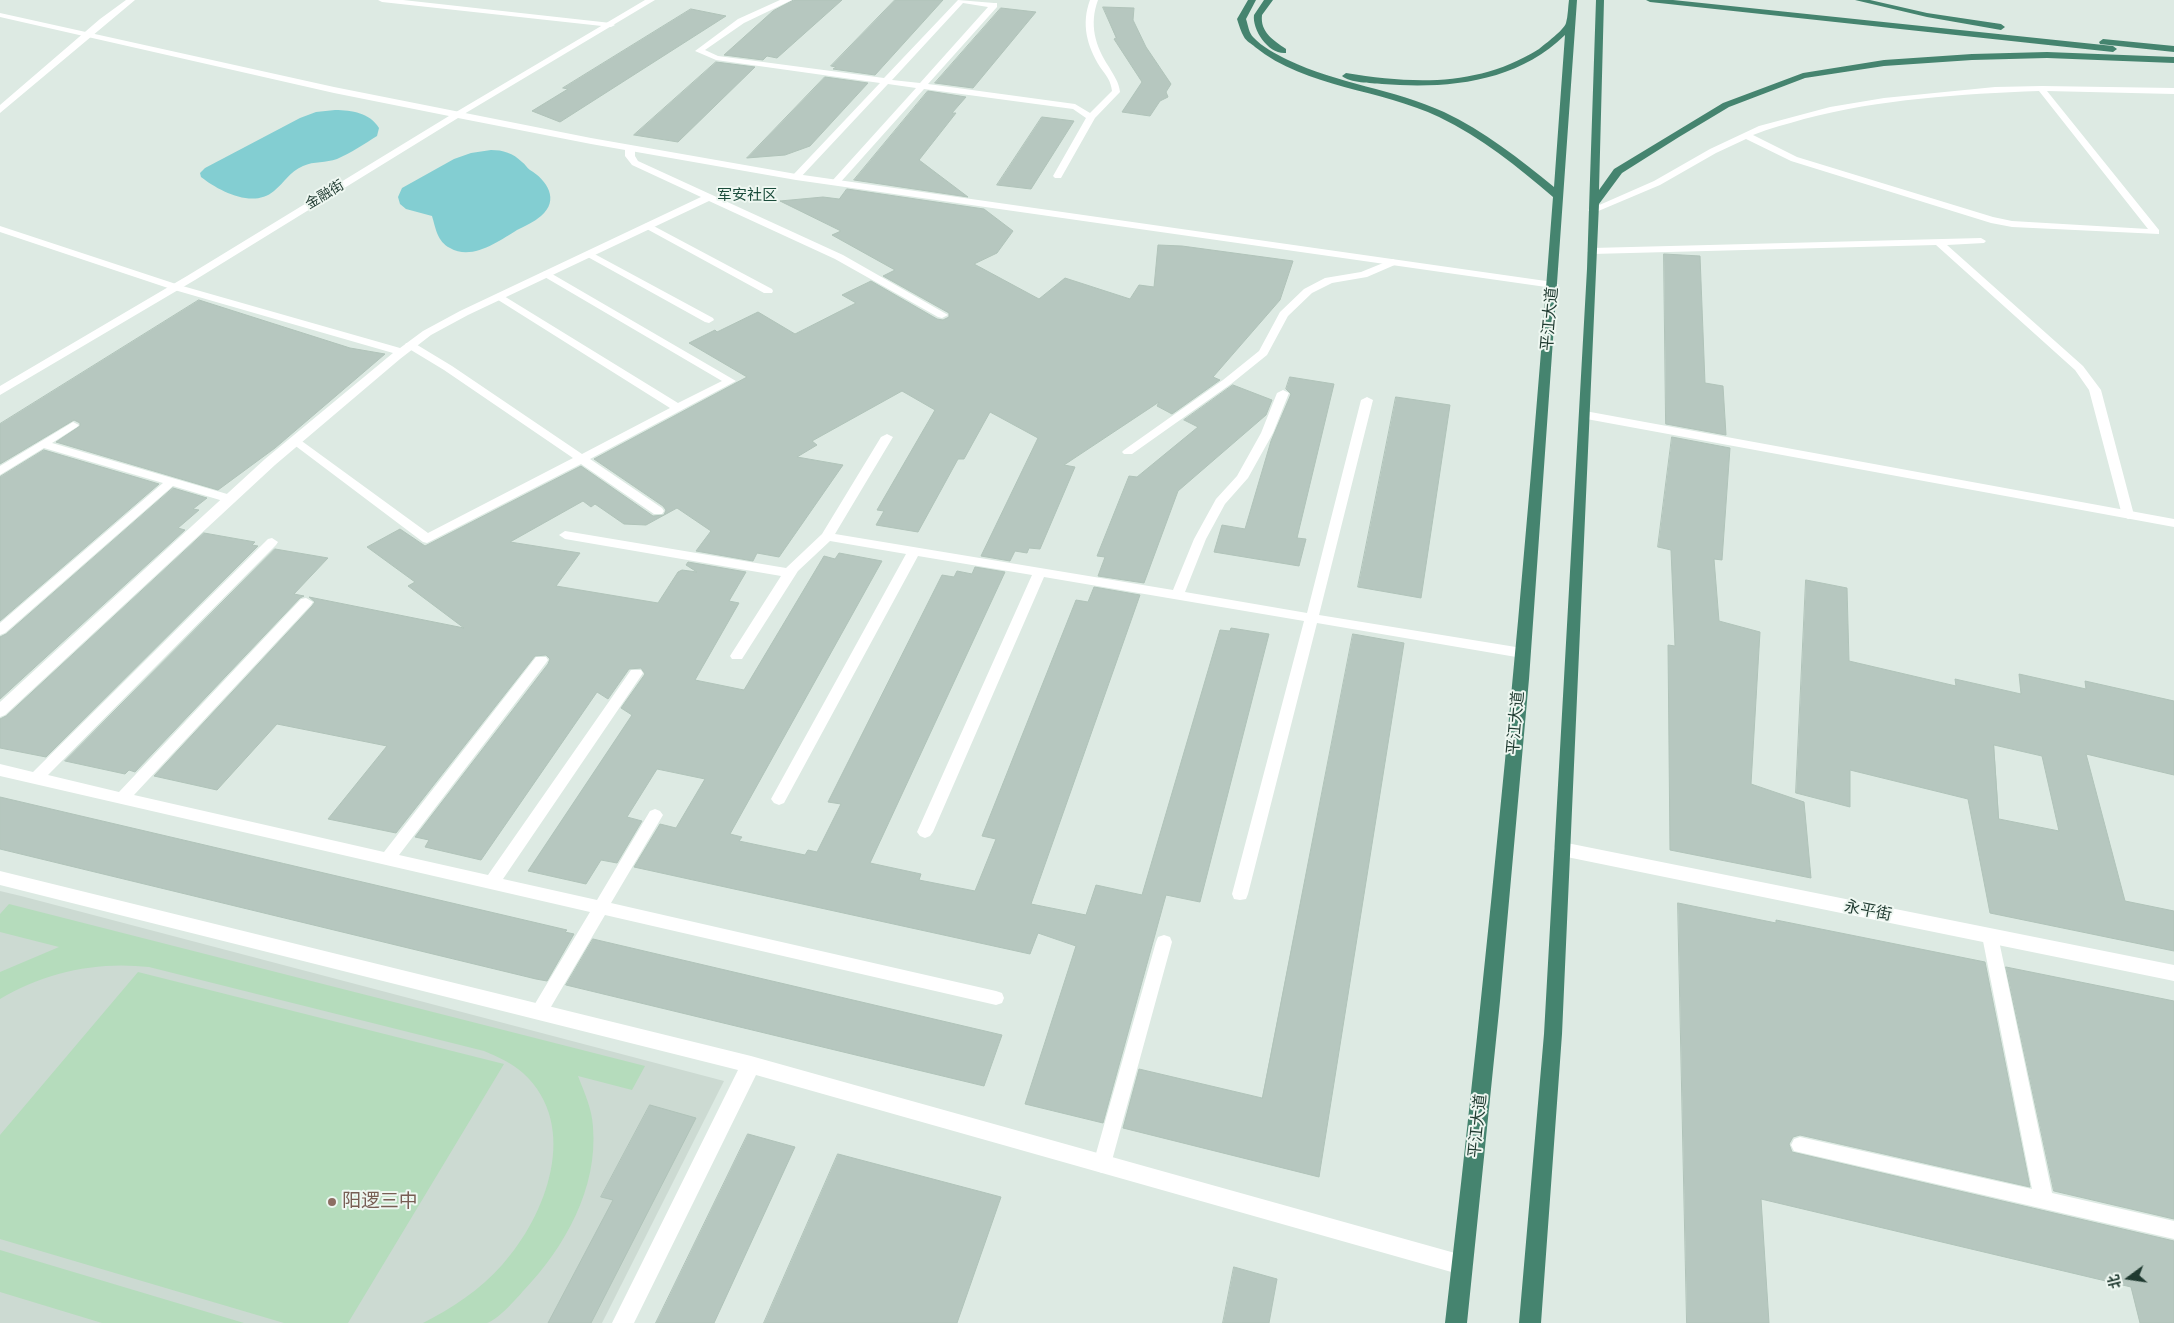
<!DOCTYPE html>
<html>
<head>
<meta charset="utf-8">
<style>
	body { margin:0 }
	#map { position:relative; width:2174px; height:1323px; overflow:hidden; background:#ddeae3; font-family:"Noto Sans","Noto Sans SC",sans-serif }
	canvas { display:block }
	.north { position:absolute; left:2104px; top:1253px; width:50px; height:50px; -webkit-text-stroke:4px #eef7f1; paint-order:stroke; rotate:256deg; font-size:14px; font-weight:700; line-height:20px; text-align:center; color:#1f3a30 }
	.north::after { content:''; display:block; margin:auto; width:18px; height:22px; background:#1f3a30; clip-path:polygon(50% 0,100% 100%,50% 72%,0 100%) }
</style>
</head>
<body>
<div id="map">
<canvas width="2174" height="1323"></canvas>
<div class="north">北</div>
</div>
<script>
const ctx = document.querySelector('canvas').getContext('2d');
ctx.lineJoin = 'round';
function fillPath(path, color) {
  ctx.fillStyle = color;
  ctx.fill(path, 'evenodd');
}
function strokePath(path, color, width, dash) {
  ctx.strokeStyle = color;
  ctx.lineWidth = width;
  ctx.lineCap = dash ? 'butt' : 'round';
  ctx.setLineDash(dash || []);
  ctx.stroke(path);
}
function label(font, color, halo, rows, align = 'center') {
  ctx.font = font + ' "Noto Sans","Noto Sans SC",sans-serif';
  ctx.lineWidth = 4;
  ctx.setLineDash([]);
  ctx.textBaseline = 'middle';
  ctx.strokeStyle = halo;
  ctx.fillStyle = color;
  for (const [text, x, y, turn = 0] of rows) {
    ctx.save();
    ctx.translate(x, y);
    ctx.rotate((+turn || 0) * Math.PI / 180);
    ctx.textAlign = isNaN(turn) ? turn : align;
    if (halo) ctx.strokeText(text, 0, 0);
    ctx.fillText(text, 0, 0);
    ctx.restore();
  }
}
fillPath(new Path2D(`
	M 0,891 L 21,896 L 724,1081 L 602,1323 L 0,1323 Z`), '#ccdad2');
fillPath(new Path2D(`
	M 9,904 L 645,1066 L 632,1090 L 578,1076 C 584,1092 592,1108 593,1127 C 598,1188 565,1247 524,1290 C 516,1299 498,1320 487,1323 C 483,1323 476,1323 472,1323 C 456,1323 439,1323 423,1323 C 452,1308 480,1290 502,1265 C 546,1216 581,1126 523,1073 C 512,1063 498,1057 484,1051 L 149,967 C 97,961 45,972 0,999 L 0,972 L 59,947 L 0,932 L 0,914 Z
	M 138,972 L 504,1064 L 348,1323 L 284,1323 L 0,1239 L 0,1135 Z
	M 0,1250 L 244,1323 L 102,1323 L 0,1292 Z`), '#b5dcbc');
fillPath(new Path2D(`
	M 335,110 C 352,110 370,113 379,128 L 377,136 C 364,144 351,153 337,159 C 326,163 314,161 303,166 C 289,172 285,182 274,191 C 253,209 219,191 201,177 L 200,173 L 205,168 L 300,118 L 316,112 Z
	M 491,150 C 503,150 513,153 522,162 C 525,164 527,168 530,170 C 547,180 560,200 541,216 C 534,222 525,226 517,230 C 499,241 472,261 450,248 C 437,241 436,229 432,216 L 406,209 L 400,204 L 398,197 L 402,188 L 454,159 L 471,153 Z`), '#83ced2');
const building = new Path2D(`
	M 794,0 L 842,0 L 777,58 L 767,56 L 763,60 L 724,55 L 773,11 Z
	M 895,0 L 943,0 L 875,75 L 833,69 L 836,67 L 831,66 Z
	M 1103,7 L 1134,8 L 1133,20 L 1146,47 L 1171,84 L 1166,92 L 1168,97 L 1160,101 L 1150,116 L 1122,112 L 1142,82 L 1114,39 L 1116,38 Z
	M 1001,8 L 1036,12 L 973,88 L 935,83 Z
	M 691,9 L 726,16 L 560,122 L 532,111 L 568,89 L 563,88 Z
	M 716,62 L 755,67 L 678,142 L 634,135 Z
	M 825,77 L 868,83 L 810,146 L 785,155 L 747,158 Z
	M 928,91 L 966,97 L 952,113 L 956,113 L 919,160 L 968,197 L 854,180 Z
	M 1042,117 L 1074,121 L 1031,189 L 997,185 Z
	M 847,189 L 984,209 L 1013,231 L 997,253 L 974,264 L 1039,299 L 1065,278 L 1130,299 L 1139,285 L 1154,287 L 1158,245 L 1182,246 L 1293,261 L 1280,300 L 1213,377 L 1220,380 L 1172,414 L 1157,406 L 1159,402 L 1064,465 L 1075,467 L 1040,549 L 1029,548 L 1027,553 L 1015,551 L 1010,561 L 981,556 L 1038,438 L 990,412 L 964,459 L 958,459 L 918,532 L 876,525 L 884,511 L 877,510 L 935,410 L 902,391 L 812,441 L 817,445 L 797,457 L 843,465 L 779,557 L 757,553 L 753,561 L 696,551 L 711,531 L 677,508 L 646,525 L 624,524 L 595,504 L 591,507 L 583,501 L 510,542 L 580,553 L 556,586 L 658,603 L 678,572 L 682,570 L 697,572 L 686,565 L 688,562 L 746,572 L 729,601 L 739,603 L 695,680 L 744,690 L 824,556 L 835,559 L 839,553 L 882,561 L 730,834 L 742,837 L 739,841 L 805,855 L 808,850 L 817,852 L 841,804 L 828,802 L 942,575 L 954,577 L 957,571 L 972,574 L 975,567 L 1005,572 L 870,863 L 921,874 L 919,880 L 975,891 L 996,839 L 982,836 L 1076,600 L 1088,602 L 1094,587 L 1140,595 L 1031,904 L 1086,915 L 1096,885 L 1142,895 L 1220,630 L 1230,631 L 1231,628 L 1269,634 L 1200,902 L 1166,895 L 1103,1123 L 1025,1104 L 1076,946 L 1038,933 L 1030,954 L 634,867 L 660,824 L 676,828 L 705,779 L 657,769 L 627,817 L 642,821 L 617,863 L 601,860 L 586,884 L 528,871 L 632,715 L 621,708 L 645,674 L 641,668 L 629,669 L 608,699 L 597,692 L 481,860 L 425,847 L 429,840 L 415,837 L 548,664 L 550,659 L 546,655 L 535,656 L 396,833 L 328,819 L 387,746 L 277,724 L 217,790 L 154,776 L 312,606 L 315,602 L 309,597 L 464,628 L 408,586 L 415,582 L 367,547 L 400,529 L 425,546 L 581,466 L 653,516 L 664,515 L 666,510 L 663,506 L 594,459 L 747,377 L 689,343 L 715,330 L 717,332 L 758,312 L 795,334 L 856,303 L 842,295 L 871,281 L 937,319 L 943,320 L 949,317 L 949,313 L 883,276 L 895,270 L 832,235 L 841,231 L 780,201 L 823,197 L 839,199 Z
	M 1664,254 L 1700,256 L 1705,383 L 1723,386 L 1726,435 L 1666,424 Z
	M 199,300 L 350,348 L 385,354 L 275,448 L 218,490 L 56,442 L 80,426 L 80,423 L 74,420 L 0,464 L 0,424 Z
	M 1290,377 L 1334,384 L 1297,538 L 1306,539 L 1299,566 L 1214,552 L 1222,525 L 1245,529 L 1271,441 L 1291,394 L 1286,389 Z
	M 1233,385 L 1272,400 L 1266,415 L 1178,491 L 1144,583 L 1098,576 L 1105,557 L 1097,556 L 1129,476 L 1137,477 L 1198,427 L 1184,420 Z
	M 1396,397 L 1450,405 L 1421,598 L 1358,587 Z
	M 1672,437 L 1730,448 L 1722,560 L 1714,559 L 1719,621 L 1760,632 L 1751,784 L 1804,802 L 1811,878 L 1670,850 L 1668,645 L 1675,646 L 1671,550 L 1658,547 Z
	M 44,450 L 159,484 L 0,621 L 0,477 Z
	M 173,488 L 207,498 L 193,509 L 199,510 L 178,528 L 185,530 L 0,699 L 0,637 L 6,634 Z
	M 204,533 L 255,542 L 252,545 L 258,546 L 46,757 L 0,748 L 0,719 L 6,716 Z
	M 275,549 L 328,558 L 294,594 L 304,596 L 300,598 L 135,772 L 129,770 L 125,774 L 65,761 Z
	M 1806,580 L 1847,588 L 1849,661 L 1956,686 L 1955,679 L 2021,694 L 2019,674 L 2086,689 L 2085,681 L 2174,701 L 2174,775 L 2086,754 L 2125,901 L 2174,911 L 2174,951 L 1990,913 L 1968,799 L 1850,770 L 1850,807 L 1796,793 ZM 1994,745 L 2042,756 L 2059,831 L 1999,819 Z
	M 1353,634 L 1404,643 L 1319,1177 L 1123,1128 L 1139,1069 L 1262,1098 Z
	M 0,797 L 567,930 L 565,932 L 574,934 L 547,981 L 536,979 L 0,849 Z
	M 1678,903 L 1776,923 L 1776,920 L 1985,962 L 2030,1187 L 1800,1135 L 1793,1137 L 1789,1144 L 1792,1152 L 2174,1241 L 2174,1323 L 2140,1323 L 2131,1287 L 1761,1199 L 1769,1323 L 1687,1323 Z
	M 593,939 L 1002,1035 L 984,1086 L 566,985 Z
	M 2006,967 L 2174,1001 L 2174,1219 L 2054,1191 Z
	M 650,1105 L 696,1118 L 591,1323 L 548,1323 L 613,1200 L 601,1197 Z
	M 748,1134 L 795,1147 L 714,1323 L 656,1323 Z
	M 838,1154 L 1001,1197 L 957,1323 L 764,1323 Z
	M 1234,1267 L 1277,1279 L 1269,1323 L 1223,1323 Z`);
fillPath(building, '#b6c7bf');
strokePath(building, '#b0c3b9', 1);
fillPath(new Path2D(`
	M 378,0 L 403,0 L 611,23 L 615,25 L 611,27 L 382,2 Z
	M 780,0 L 792,0 L 744,23 L 705,50 L 718,56 L 884,78 L 958,0 L 994,3 L 997,3 L 997,7 L 928,84 L 1075,104 L 1090,113 L 1112,91 C 1111,81 1106,75 1100,67 C 1087,46 1081,24 1090,0 L 1098,0 C 1089,24 1095,46 1109,67 C 1114,76 1119,82 1120,92 L 1095,118 L 1061,178 L 1055,178 L 1053,176 L 1086,118 L 1073,109 L 924,89 L 838,185 L 832,185 L 832,181 L 916,88 L 888,84 L 799,179 L 793,179 L 793,175 L 880,83 L 716,60 L 695,51 L 738,19 ZM 963,3 L 988,7 L 920,83 L 892,80 Z
	M 2042,86 L 2174,88 L 2174,94 L 2047,91 L 2159,230 L 2159,234 L 2012,227 L 1991,223 L 1791,161 L 1746,139 L 1716,153 L 1660,185 L 1596,212 L 1590,212 L 1588,210 L 1654,181 L 1710,149 L 1759,126 L 1830,107 L 1884,98 L 1995,87 ZM 2039,91 L 2148,229 L 2012,221 L 1993,217 L 1797,157 L 1753,135 C 1770,128 1787,124 1804,119 C 1880,99 1961,94 2039,91 Z
	M 648,223 L 772,289 L 773,291 L 772,293 L 764,293 L 645,228 L 645,224 Z
	M 1981,238 L 1986,241 L 1984,243 L 1947,245 L 2083,366 L 2101,390 L 2134,515 L 2132,518 L 2128,519 L 2122,515 L 2089,390 L 2075,370 L 1936,245 L 1592,254 L 1587,251 L 1592,248 Z
	M 589,251 L 713,318 L 714,320 L 709,323 L 705,322 L 586,256 L 586,252 Z
	M 1393,259 L 1398,262 L 1397,264 L 1367,277 L 1332,283 L 1312,293 L 1288,316 L 1267,355 L 1231,384 L 1132,454 L 1124,454 L 1122,452 L 1124,450 L 1223,380 L 1259,351 L 1280,312 L 1304,289 L 1325,278 L 1361,272 Z
	M 547,271 L 736,381 L 590,459 L 662,508 L 664,511 L 662,514 L 654,514 L 581,464 L 427,543 L 423,542 L 289,441 L 291,439 L 299,439 L 428,533 L 573,458 L 444,370 L 406,347 L 405,345 L 406,343 L 414,343 L 452,366 L 582,454 L 670,408 L 495,298 L 494,296 L 499,293 L 678,403 L 722,381 L 543,276 L 543,272 Z
	M 1283,390 L 1289,393 L 1273,433 L 1248,478 L 1225,504 L 1206,539 L 1185,592 L 1307,613 L 1361,400 L 1367,397 L 1373,400 L 1319,615 L 1522,648 L 1527,650 L 1529,653 L 1527,656 L 1522,658 L 1317,623 L 1248,894 L 1246,899 L 1240,900 L 1234,899 L 1232,894 L 1304,621 L 1044,577 L 933,832 L 930,836 L 925,838 L 920,836 L 917,832 L 1032,575 L 918,556 L 784,803 L 779,805 L 774,803 L 771,799 L 906,554 L 830,541 L 798,571 L 742,659 L 732,659 L 730,656 L 781,576 L 565,539 L 559,535 L 565,531 L 786,568 L 822,534 L 881,437 L 887,434 L 893,437 L 835,534 L 1173,590 L 1194,539 L 1216,499 L 1237,476 L 1261,433 L 1277,393 Z
	M 73,422 L 79,425 L 77,427 L 52,443 L 234,496 L 236,499 L 230,503 L 173,486 L 5,633 L 0,635 L 0,623 L 163,483 L 44,448 L 0,475 L 0,466 Z
	M 272,538 L 278,542 L 276,545 L 48,775 L 119,792 L 301,599 L 306,598 L 313,602 L 311,605 L 134,795 L 384,852 L 536,657 L 546,657 L 548,660 L 546,663 L 399,855 L 488,875 L 631,670 L 641,670 L 643,673 L 641,676 L 503,879 L 597,900 L 650,811 L 655,809 L 660,811 L 663,815 L 611,903 L 996,991 L 1002,993 L 1004,998 L 1002,1003 L 996,1005 L 605,915 L 545,1017 L 539,1019 L 533,1017 L 530,1012 L 590,912 L 0,776 L 0,764 L 33,772 L 268,539 Z
	M 1990,929 L 1996,931 L 1998,936 L 2052,1193 L 2174,1221 L 2174,1239 L 1794,1151 L 1791,1145 L 1794,1139 L 1800,1137 L 2032,1189 L 1982,936 L 1984,931 Z
	M 1164,935 L 1170,937 L 1172,942 L 1111,1164 L 1109,1170 L 1102,1173 L 1095,1170 L 1093,1164 L 1156,942 L 1158,937 Z`), '#fff');
fillPath(new Path2D(`
	M 126,0 L 135,0 L 0,113 L 0,105 L 100,19 Z
	M 645,0 L 655,0 L 459,117 L 456,118 L 451,115 Z
	M 630,145 L 635,148 L 635,156 L 638,161 L 843,255 L 948,315 L 942,318 L 938,317 L 835,259 L 709,201 L 468,315 L 431,335 L 400,359 L 275,465 L 5,715 L 0,717 L 0,702 L 265,459 L 393,353 L 171,289 L 0,232 L 0,226 L 179,285 L 400,348 L 423,331 L 460,311 L 701,197 L 632,165 L 625,156 L 625,148 Z
	M 1585,411 L 2174,519 L 2174,527 L 1581,418 L 1579,415 Z
	M 1562,842 L 2174,965 L 2174,981 L 1562,856 L 1556,854 L 1554,849 L 1556,844 Z
	M 0,871 L 751,1056 L 1462,1255 L 1470,1258 L 1473,1265 L 1470,1272 L 1462,1275 L 756,1075 L 634,1323 L 612,1323 L 738,1070 L 0,885 Z`), '#fff');
fillPath(new Path2D(`
	M 0,13 L 334,87 L 591,138 L 796,174 L 1553,282 L 1559,285 L 1553,288 L 796,180 L 591,144 L 458,118 L 195,280 L 0,395 L 0,386 L 187,276 L 449,116 L 334,93 L 0,17 Z`), '#fff');
fillPath(new Path2D(`
	M 1248,0 L 1256,0 L 1246,19 C 1248,25 1249,33 1253,37 C 1262,47 1276,54 1288,60 C 1338,84 1394,89 1444,112 C 1484,131 1520,159 1554,187 L 1565,35 C 1516,83 1447,89 1382,84 C 1371,83 1350,83 1342,76 L 1346,73 C 1414,84 1478,87 1539,49 C 1545,44 1564,30 1566,23 C 1568,16 1568,7 1569,0 L 1577,0 L 1529,679 L 1500,1001 L 1467,1323 L 1445,1323 C 1489,948 1525,573 1553,197 C 1518,167 1481,137 1439,117 C 1381,89 1306,88 1255,47 C 1252,44 1246,41 1244,37 C 1241,32 1239,25 1237,19 Z
	M 1264,0 L 1273,0 L 1262,15 C 1260,32 1273,40 1286,49 L 1286,53 C 1269,55 1252,30 1254,15 Z
	M 1596,0 L 1604,0 L 1599,190 L 1614,169 L 1723,103 L 1803,73 L 1884,60 L 1972,54 L 2047,52 L 2174,57 L 2174,63 L 2047,58 L 1972,60 L 1884,66 L 1805,78 L 1729,107 L 1679,137 L 1622,173 L 1599,204 L 1562,1034 L 1541,1323 L 1519,1323 L 1544,1034 L 1587,269 Z
	M 1646,0 L 1673,0 L 2113,46 L 2117,49 L 2113,52 L 1650,2 Z
	M 1855,0 L 1870,0 L 1927,13 L 2001,24 L 2005,27 L 2001,30 L 1927,17 Z
	M 2103,39 L 2174,46 L 2174,52 L 2100,44 L 2099,42 Z`), '#45846f');
for (const [x, y, r, color] of [
	[332,1202,5,"#8d6e63"]
]) {
  const dot = new Path2D();
  dot.arc(x, y, r, 0, 2 * Math.PI);
  ctx.fillStyle = color;
  ctx.fill(dot);
  strokePath(dot, '#eef7f1', 2);
}
label('14px', '#1f3a30', '#eef7f1', [
	["金融街",325,195,-31]
]);
label('15px', '#1a4c3b', '#eef7f1', [
	["军安社区",747,196]
]);
label('16px', '#1f3a30', '#eef7f1', [
	["平江大道",1550,319,-85],
	["平江大道",1516,723,-85],
	["永平街",1868,911,11],
	["平江大道",1478,1126,-84]
]);
label('19px', '#785e54', '#eef7f1', [
	["阳逻三中",342,1202]
], 'left');
</script>
</body>
</html>
